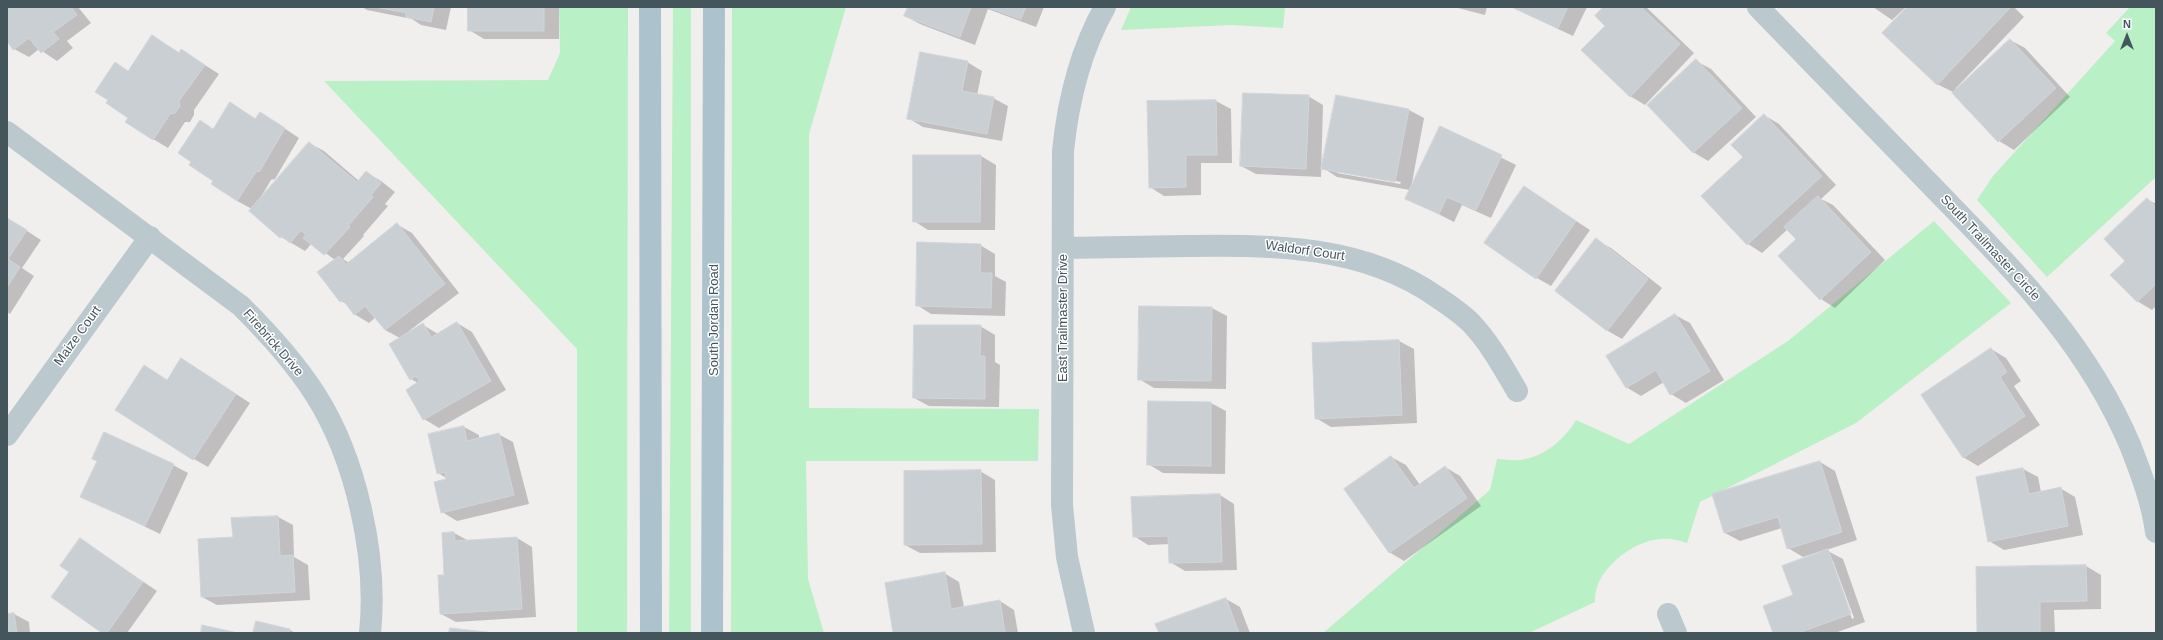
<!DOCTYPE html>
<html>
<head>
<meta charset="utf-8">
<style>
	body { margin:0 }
	#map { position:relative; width:2163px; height:640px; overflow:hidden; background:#f1eeee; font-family:Helvetica,sans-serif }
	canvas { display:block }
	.frame { position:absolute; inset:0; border:8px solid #45555c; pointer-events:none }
	.north { position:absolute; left:2107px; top:16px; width:40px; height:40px; -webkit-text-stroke:3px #fff; paint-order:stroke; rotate:0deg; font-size:11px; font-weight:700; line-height:16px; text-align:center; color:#45555c }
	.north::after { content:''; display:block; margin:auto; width:14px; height:18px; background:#45555c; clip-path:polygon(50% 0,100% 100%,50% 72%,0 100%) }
</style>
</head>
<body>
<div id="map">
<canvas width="2163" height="640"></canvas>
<div class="frame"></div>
<div class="north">N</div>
</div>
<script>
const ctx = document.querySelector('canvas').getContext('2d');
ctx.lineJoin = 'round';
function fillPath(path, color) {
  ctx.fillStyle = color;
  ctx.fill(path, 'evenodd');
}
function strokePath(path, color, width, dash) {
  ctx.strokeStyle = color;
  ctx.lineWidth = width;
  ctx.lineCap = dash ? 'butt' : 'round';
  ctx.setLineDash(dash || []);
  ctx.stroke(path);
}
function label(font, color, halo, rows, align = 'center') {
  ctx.font = font + ' Helvetica,sans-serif';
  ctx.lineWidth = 3;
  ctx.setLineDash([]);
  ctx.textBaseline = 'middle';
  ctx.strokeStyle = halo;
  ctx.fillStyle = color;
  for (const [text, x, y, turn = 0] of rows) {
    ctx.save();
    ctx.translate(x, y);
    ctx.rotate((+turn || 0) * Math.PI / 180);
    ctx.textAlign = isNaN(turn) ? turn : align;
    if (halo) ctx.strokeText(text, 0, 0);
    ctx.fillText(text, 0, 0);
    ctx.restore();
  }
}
fillPath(new Path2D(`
	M 559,7 L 628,7 L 627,633 L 577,633 L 577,349 L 324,81 L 548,80 L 560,53 Z
	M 673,7 L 691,7 L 691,633 L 669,633 Z
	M 732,7 L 846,7 L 809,134 L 809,408 L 1039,409 L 1038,461 L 806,461 L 808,579 L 824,633 L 731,633 Z
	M 1131,7 L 1285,7 L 1283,28 L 1231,25 L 1121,30 Z
	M 2130,7 L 2156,7 L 2156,177 L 2047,277 L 1977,200 L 1993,176 L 2115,41 L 2106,33 Z
	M 1934,221 L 2011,303 L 1856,423 L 1700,502 L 1687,543 C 1678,540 1670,538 1660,539 C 1632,541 1593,571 1595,602 L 1529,633 L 1323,633 L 1490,490 L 1497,459 C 1504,459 1512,461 1519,460 C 1543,458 1564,440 1576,420 L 1629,444 L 1788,341 Z`), '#baf0c6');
fillPath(new Path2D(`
	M 7,7 L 78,7 L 91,23 L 67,41 L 73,48 L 57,61 L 39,49 L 29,57 L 14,49 L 7,40 Z
	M 362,7 L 451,7 L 446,30 L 421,25 L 412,19 L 367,10 Z
	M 469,7 L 559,7 L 559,39 L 484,39 L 469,30 Z
	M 909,7 L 1044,7 L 1036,27 L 988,9 L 975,45 L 920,24 L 905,16 Z
	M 1454,7 L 1487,7 L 1485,15 Z
	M 1511,7 L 1587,7 L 1573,36 Z
	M 1604,7 L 1646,7 L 1694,53 L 1645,105 L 1630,96 L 1606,26 Z
	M 1873,7 L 2014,7 L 2024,17 L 1956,88 L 1957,90 L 2010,40 L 2025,48 L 2070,97 L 2014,150 L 1999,141 L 1953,92 L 1937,84 L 1907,8 L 1906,7 L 1892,20 Z
	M 167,45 L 180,53 L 181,50 L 219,74 L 194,110 L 194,115 L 190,122 L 185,122 L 168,148 L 153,139 L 129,117 L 129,72 Z
	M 1696,61 L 1711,69 L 1756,117 L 1708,161 L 1693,152 Z
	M 967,62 L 982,71 L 977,95 L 993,98 L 1008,106 L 1002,141 L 923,127 L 908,118 Z
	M 1308,96 L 1323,105 L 1321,177 L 1256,174 L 1241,166 Z
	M 1337,96 L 1409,110 L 1424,118 L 1411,188 L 1440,127 L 1516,165 L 1491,218 L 1462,205 L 1454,222 L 1407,198 L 1410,190 L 1337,177 L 1323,168 ZM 1337,171 L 1401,182 L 1400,184 L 1337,173 Z
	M 1216,101 L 1231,109 L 1232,163 L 1201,163 L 1201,195 L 1164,196 L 1150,187 L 1148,102 Z
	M 231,103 L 256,119 L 275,122 L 299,138 L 275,179 L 271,180 L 258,202 L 309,143 L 324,151 L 359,181 L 366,172 L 381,181 L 395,192 L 385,204 L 388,206 L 363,235 L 364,236 L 343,259 L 349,263 L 398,225 L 412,233 L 459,293 L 409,331 L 423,325 L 438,334 L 457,323 L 472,332 L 506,390 L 439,428 L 424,419 L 418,383 L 411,379 L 400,338 L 385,330 L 376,317 L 369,323 L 354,314 L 348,305 L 341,301 L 319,272 L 335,260 L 312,243 L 305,251 L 281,237 L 250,211 L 252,209 L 237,201 L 215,181 L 213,130 Z
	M 1764,115 L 1779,124 L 1836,185 L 1821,199 L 1833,205 L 1885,260 L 1835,308 L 1821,299 L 1797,239 L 1788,229 L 1762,253 L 1748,244 Z
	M 981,156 L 996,165 L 995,230 L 928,230 L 914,221 Z
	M 1524,187 L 1590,230 L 1551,286 L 1537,278 Z
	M 2147,199 L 2156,204 L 2156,306 L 2152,310 L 2137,301 L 2127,261 Z
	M 7,218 L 41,240 L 22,268 L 34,276 L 10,314 L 7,312 Z
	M 1596,240 L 1611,248 L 1662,288 L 1622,339 L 1608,331 L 1556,290 Z
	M 980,245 L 995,254 L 995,276 L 1006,282 L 1005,316 L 931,314 L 917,305 Z
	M 1140,307 L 1212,308 L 1227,316 L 1226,389 L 1154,388 L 1139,379 Z
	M 1675,315 L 1690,323 L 1724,380 L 1686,403 L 1671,394 L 1664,382 L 1641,396 L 1626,387 Z
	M 980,326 L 995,335 L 995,362 L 1000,365 L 999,407 L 929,406 L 914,398 Z
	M 1399,341 L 1414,349 L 1417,423 L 1331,427 L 1316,418 L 1313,344 Z
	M 1991,349 L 2006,358 L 2021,381 L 2014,386 L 2040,425 L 1978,466 L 1963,457 Z
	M 196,368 L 250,403 L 208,467 L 194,459 L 159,375 L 168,381 Z
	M 1149,402 L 1211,403 L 1226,411 L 1225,474 L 1163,473 L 1148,464 Z
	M 464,427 L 479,435 L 479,439 L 498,434 L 513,442 L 529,504 L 457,521 L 442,512 L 448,479 L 438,473 Z
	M 1391,457 L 1406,465 L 1420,485 L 1445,467 L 1460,476 L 1481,506 L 1404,561 L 1389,552 Z
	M 98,461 L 173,465 L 188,473 L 160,534 L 82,496 Z
	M 1820,462 L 1835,471 L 1857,540 L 1826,550 L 1843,559 L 1865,622 L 1835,633 L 1774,633 L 1819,552 L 1803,557 L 1788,548 L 1782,528 L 1740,541 L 1725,533 ZM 1831,561 L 1833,561 L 1854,618 L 1852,619 Z
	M 2023,469 L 2038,477 L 2041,492 L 2060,488 L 2075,497 L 2083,535 L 2004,550 L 1989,541 Z
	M 980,471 L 995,480 L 996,552 L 920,553 L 905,545 Z
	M 1220,495 L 1234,504 L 1237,570 L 1185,571 L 1170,562 L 1170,544 L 1148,545 L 1134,536 Z
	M 278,517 L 293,525 L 294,557 L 308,565 L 310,600 L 217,605 L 202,597 L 234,538 Z
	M 454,533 L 469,541 L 517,538 L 532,547 L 536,617 L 456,622 L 441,614 L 445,576 Z
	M 80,539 L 157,591 L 127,633 L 104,633 L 70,572 Z
	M 2086,566 L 2101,575 L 2101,609 L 2054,610 L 2055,633 L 1978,633 L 1977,568 Z
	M 944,573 L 959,582 L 964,607 L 1000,601 L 1014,610 L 1018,633 L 894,633 Z
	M 1226,599 L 1240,607 L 1250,633 L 1160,633 Z
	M 14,614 L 29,622 L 30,633 L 7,633 L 7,615 Z
	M 290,630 L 295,633 L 254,633 Z`), '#0003');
const building = new Path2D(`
	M 7,7 L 71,7 L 77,15 L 53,32 L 59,39 L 41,53 L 29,38 L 13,50 L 7,41 Z
	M 375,7 L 434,7 L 431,22 L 406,17 L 406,13 Z
	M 468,7 L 544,7 L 544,31 L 468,31 Z
	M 908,7 L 971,7 L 960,37 L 904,16 Z
	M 988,7 L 1026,7 L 1021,19 Z
	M 1512,7 L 1568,7 L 1558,28 Z
	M 1603,7 L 1641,7 L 1680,44 L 1630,97 L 1581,50 L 1605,26 L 1595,16 Z
	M 1907,7 L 2010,7 L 2010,8 L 1937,85 L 1882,33 Z
	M 152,35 L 179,53 L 181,49 L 205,65 L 179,101 L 180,106 L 175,113 L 170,114 L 153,140 L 125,122 L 128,118 L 106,103 L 108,100 L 95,92 L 115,62 L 128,71 Z
	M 2010,39 L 2056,88 L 1998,142 L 1952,93 Z
	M 920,52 L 968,61 L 962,91 L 994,97 L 987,134 L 907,119 Z
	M 1696,59 L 1742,108 L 1693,153 L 1647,105 Z
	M 1243,93 L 1309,95 L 1306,169 L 1240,166 Z
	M 1336,95 L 1409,109 L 1395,182 L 1321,169 Z
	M 1216,100 L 1217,155 L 1186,155 L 1186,187 L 1149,188 L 1147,101 Z
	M 230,102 L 255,119 L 260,112 L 285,128 L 260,171 L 256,172 L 237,201 L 211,184 L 213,181 L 189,165 L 191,162 L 178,153 L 200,120 L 213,129 Z
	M 1764,114 L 1822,176 L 1747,245 L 1701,196 L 1743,157 L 1731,145 Z
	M 1440,126 L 1502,155 L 1476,210 L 1447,197 L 1439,214 L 1405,199 Z
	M 309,142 L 357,182 L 366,171 L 381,183 L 371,195 L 373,197 L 348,226 L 350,227 L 324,255 L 303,238 L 306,235 L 301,230 L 290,243 L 282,236 L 280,238 L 249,211 Z
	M 913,155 L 981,155 L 980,222 L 913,222 Z
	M 1524,186 L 1576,221 L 1536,279 L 1484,243 Z
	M 1818,196 L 1871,252 L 1820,300 L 1778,256 L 1796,239 L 1784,227 Z
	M 2147,198 L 2156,207 L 2156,284 L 2137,302 L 2110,275 L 2125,261 L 2104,239 Z
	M 7,218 L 27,230 L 8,259 L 20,267 L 7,287 Z
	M 397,223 L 445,284 L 385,330 L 365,306 L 354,315 L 343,300 L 340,302 L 317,272 L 339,256 L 346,264 Z
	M 1596,238 L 1648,279 L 1607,331 L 1555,291 Z
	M 917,242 L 981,244 L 980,273 L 992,273 L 991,308 L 916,306 Z
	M 1139,306 L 1212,307 L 1211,381 L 1138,380 Z
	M 1675,314 L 1710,371 L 1670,395 L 1656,370 L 1626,388 L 1606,356 Z
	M 457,322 L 491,381 L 423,420 L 406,390 L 419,381 L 416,376 L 410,380 L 389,344 L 423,323 L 431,337 Z
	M 914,325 L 981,325 L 980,356 L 985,356 L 985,399 L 913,398 Z
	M 1399,340 L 1402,415 L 1315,419 L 1312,343 Z
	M 1991,348 L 2007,372 L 2000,377 L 2025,416 L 1963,458 L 1921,395 Z
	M 181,358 L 236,394 L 193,460 L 115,410 L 144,365 L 167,380 Z
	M 1148,401 L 1211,402 L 1211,466 L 1147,465 Z
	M 464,426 L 467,441 L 499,433 L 514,495 L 441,513 L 434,482 L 446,479 L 445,472 L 437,474 L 428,434 Z
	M 104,432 L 174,464 L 145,526 L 80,497 L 97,461 L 92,459 Z
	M 1391,456 L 1414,488 L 1445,466 L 1467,498 L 1389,553 L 1344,489 Z
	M 1820,461 L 1842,532 L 1787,549 L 1778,517 L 1724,533 L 1712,494 Z
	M 2023,468 L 2029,494 L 2061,487 L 2068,526 L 1988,542 L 1976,477 Z
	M 981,470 L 982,544 L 904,545 L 904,471 Z
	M 1220,494 L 1222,562 L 1169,563 L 1168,536 L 1133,537 L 1131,497 Z
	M 278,516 L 280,556 L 293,555 L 295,592 L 201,597 L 198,539 L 233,537 L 231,518 Z
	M 454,532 L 455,541 L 517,537 L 522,609 L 440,614 L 438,575 L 444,575 L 442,533 Z
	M 80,538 L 143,582 L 107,633 L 102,633 L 51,597 L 69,572 L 60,566 Z
	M 1828,549 L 1851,614 L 1798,633 L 1773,633 L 1763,606 L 1793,595 L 1782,566 Z
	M 2086,565 L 2087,601 L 2040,602 L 2040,633 L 1977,633 L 1976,567 Z
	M 945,572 L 951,609 L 1000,600 L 1005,633 L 893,633 L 885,583 Z
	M 1226,598 L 1239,633 L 1159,633 L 1155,624 Z
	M 14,613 L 17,633 L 7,633 L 7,614 Z
	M 256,621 L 290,629 L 289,633 L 253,633 Z
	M 202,625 L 238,633 L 201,633 Z
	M 450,628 L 495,633 L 449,633 Z`);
fillPath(building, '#cacfd3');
strokePath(building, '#d1d5da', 1);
strokePath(new Path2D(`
	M 1758,7 C 1815,66 1872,125 1929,183 C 2009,266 2084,337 2130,445 C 2141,473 2152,502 2156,532
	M 7,132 L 241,306 C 268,333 294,361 315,394 C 356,458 378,557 370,633
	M 1063,248 C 1104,247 1146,247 1187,246 C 1275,245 1363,245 1437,297 C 1449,305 1461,313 1471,323 C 1490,343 1503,367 1517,391
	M 7,435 L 150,237
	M 1668,614 L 1676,633
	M 1084,633 L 1067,557 L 1062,505 L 1063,151 C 1068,102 1080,51 1105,7`), '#bbc8ce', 22);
strokePath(new Path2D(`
	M 650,7 L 651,633
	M 712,633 L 714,7`), '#acc3ce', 22);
label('13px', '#45555c', '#fff', [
	["South Trailmaster Circle",1990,248,47],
	["Waldorf Court",1305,251,8],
	["East Trailmaster Drive",1063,318,-90],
	["South Jordan Road",714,320,-90],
	["Maize Court",78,336,-54],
	["Firebrick Drive",273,343,49]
]);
</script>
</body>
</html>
